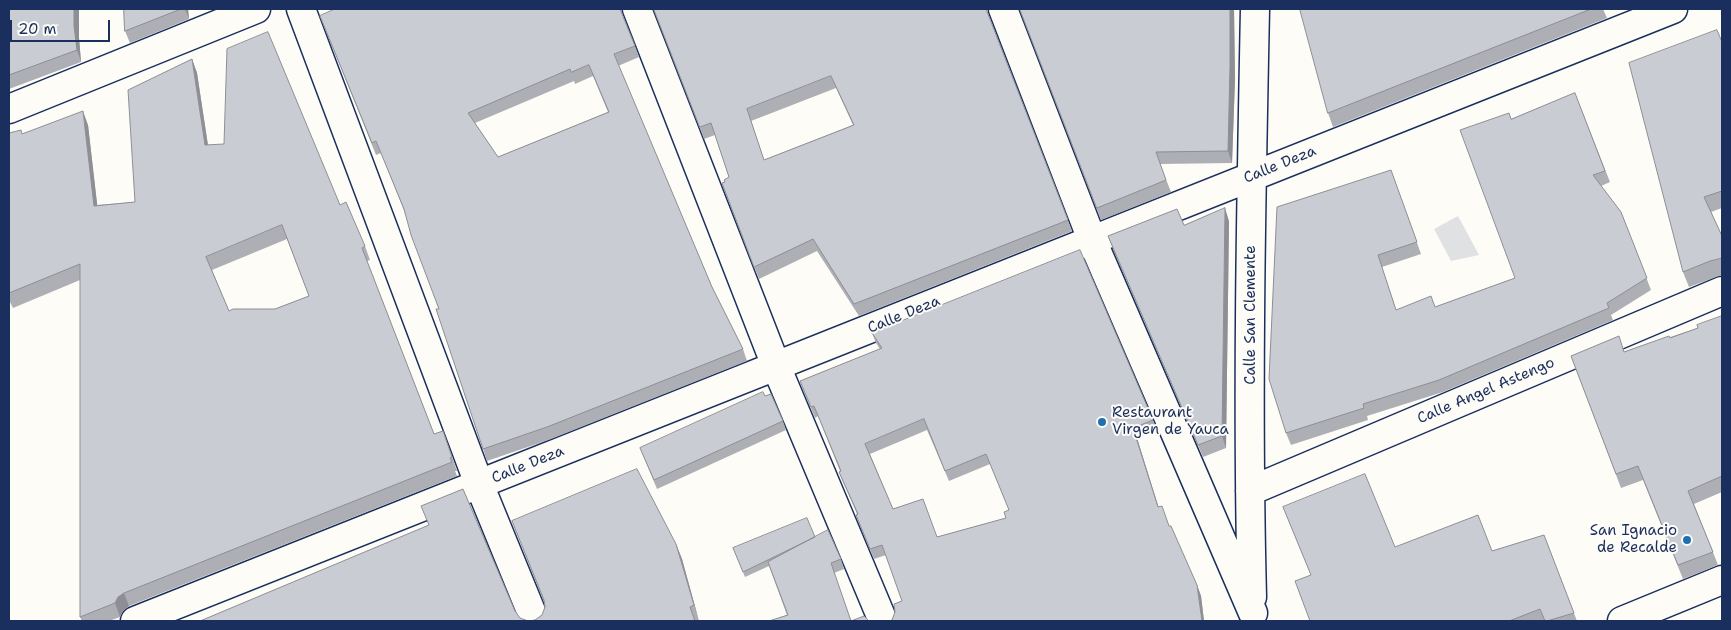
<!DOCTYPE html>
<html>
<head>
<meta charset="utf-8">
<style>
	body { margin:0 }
	#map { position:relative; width:1731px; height:630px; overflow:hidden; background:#fdfcf7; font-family:"Shantell Sans",sans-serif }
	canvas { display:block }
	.frame { position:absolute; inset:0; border:10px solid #1b2f5e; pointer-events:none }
	.scale { position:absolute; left:10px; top:20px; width:100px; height:22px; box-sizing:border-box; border:2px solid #1b2f5e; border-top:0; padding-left:6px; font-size:15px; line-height:18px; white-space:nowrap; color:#1b2f5e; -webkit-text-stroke:4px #fdfcf7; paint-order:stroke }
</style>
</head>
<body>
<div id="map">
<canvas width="1731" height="630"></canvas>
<div class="frame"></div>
<div class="scale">20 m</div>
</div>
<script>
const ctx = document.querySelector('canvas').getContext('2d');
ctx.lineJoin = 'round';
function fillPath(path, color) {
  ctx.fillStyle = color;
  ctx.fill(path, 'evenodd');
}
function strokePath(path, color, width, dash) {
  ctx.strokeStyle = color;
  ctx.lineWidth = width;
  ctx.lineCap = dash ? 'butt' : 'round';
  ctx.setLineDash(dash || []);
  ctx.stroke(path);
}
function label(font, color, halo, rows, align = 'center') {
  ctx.font = font + ' "Shantell Sans",sans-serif';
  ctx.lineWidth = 4;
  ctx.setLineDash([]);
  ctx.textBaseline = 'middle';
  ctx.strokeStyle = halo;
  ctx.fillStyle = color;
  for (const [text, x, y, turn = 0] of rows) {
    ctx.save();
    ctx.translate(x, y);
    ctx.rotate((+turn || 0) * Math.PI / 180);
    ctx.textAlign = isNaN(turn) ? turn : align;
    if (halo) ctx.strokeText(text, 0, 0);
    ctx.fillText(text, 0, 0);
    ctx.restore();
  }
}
fillPath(new Path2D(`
	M 1458,216 L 1479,255 L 1451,261 L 1434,229 Z`), '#e0e1e3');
const minor = new Path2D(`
	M 301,9 L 479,484 L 535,621
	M 637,9 L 776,366 L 883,621
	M 1003,9 L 1092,240 L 1253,613
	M 1250,491 L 1722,291
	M 1252,597 C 1247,401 1251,205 1255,9
	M 135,621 L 1673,9
	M 1622,621 L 1722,580`);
const tertiary = new Path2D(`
	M 9,109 L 256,9`);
strokePath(minor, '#1b2f5e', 31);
strokePath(tertiary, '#1b2f5e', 31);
strokePath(minor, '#fdfcf7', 28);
strokePath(tertiary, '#fdfcf7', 28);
fillPath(new Path2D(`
	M 9,9 L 79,9 L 79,38 L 81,62 L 9,89 Z
	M 124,9 L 188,9 L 189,19 L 130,43 L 125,31 Z
	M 654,9 L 988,14 L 1072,231 L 859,316 L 817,251 L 759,279 L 722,183 L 725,182 L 729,177 L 715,135 L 704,139 ZM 836,88 L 853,125 L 764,160 L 751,121 Z
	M 1020,9 L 1234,9 L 1235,79 L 1232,163 L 1160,164 L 1171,192 L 1101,220 Z
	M 1300,9 L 1603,9 L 1607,18 L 1333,127 L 1328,113 Z
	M 622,13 L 639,57 L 618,66 L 712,287 L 743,349 L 747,361 L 551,439 L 487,461 L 439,309 L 405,213 L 381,153 L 376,155 L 320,16 ZM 593,76 L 608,112 L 498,157 L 475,123 L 574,81 L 575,84 Z
	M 1722,42 L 1722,208 L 1711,212 L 1722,236 L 1722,275 L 1716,277 L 1689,287 L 1683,272 Z
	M 192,59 L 197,73 L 208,145 L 340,205 L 365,246 L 370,260 L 367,261 L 434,434 L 443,431 L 457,471 L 455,471 L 457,476 L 129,606 L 123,611 L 120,617 L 109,621 L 82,621 L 80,617 L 80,280 L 13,308 L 9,300 L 9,133 L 22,134 L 88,125 L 97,205 L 135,202 ZM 287,239 L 309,296 L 275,309 L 229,311 L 212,270 Z
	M 1575,93 L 1610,182 L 1601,186 L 1621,212 L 1651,290 L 1611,315 L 1613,320 L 1443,392 L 1367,416 L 1368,420 L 1291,445 L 1286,433 L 1391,170 L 1421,254 L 1382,267 L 1396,310 L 1435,307 L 1515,278 L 1511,119 Z
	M 1229,221 L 1226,448 L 1203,457 L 1113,249 L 1108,236 L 1184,225 Z
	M 1722,316 L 1722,492 L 1694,504 L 1718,565 L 1683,579 L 1643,480 L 1621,488 L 1571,356 L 1624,352 L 1698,328 Z
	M 872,333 L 1153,420 L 1157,430 L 1137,438 L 1158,507 L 1169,526 L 1197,585 L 1201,596 L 1204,621 L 890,621 L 892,620 L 902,601 L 886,555 L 874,559 L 860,525 L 856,515 L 857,514 L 843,482 L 839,472 L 840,471 L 818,416 L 815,418 L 800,381 L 880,349 L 876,343 ZM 927,430 L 949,481 L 990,464 L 1009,510 L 1006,518 L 937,537 L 893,509 L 870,454 Z
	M 765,396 L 783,421 L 786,430 L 657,489 L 640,448 Z
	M 1283,507 L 1395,547 L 1492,551 L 1544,535 L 1577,621 L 1310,621 L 1311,575 Z
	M 512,521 L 676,544 L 682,559 L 699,621 L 200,621 L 515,611 L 520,618 L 528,621 L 535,620 L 542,615 L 545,607 L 544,602 Z
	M 815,537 L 841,559 L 844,569 L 834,573 L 851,621 L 869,621 L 769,621 L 787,615 L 769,566 L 745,577 L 733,548 Z`), '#adafb5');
fillPath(new Path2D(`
	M 74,9 L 79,9 L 79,38 L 81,62 L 77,50 L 74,26 Z
	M 185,9 L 188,9 L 189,19 Z
	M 1230,9 L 1234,9 L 1235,79 L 1232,163 L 1228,151 Z
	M 192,59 L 197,73 L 210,159 L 205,145 Z
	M 83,111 L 88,125 L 99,220 L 94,206 Z
	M 1225,208 L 1229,221 L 1226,448 L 1222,436 Z
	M 1133,428 L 1137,438 L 1162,518 L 1158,507 Z
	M 676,544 L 682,559 L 699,621 L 694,605 Z
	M 1197,585 L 1201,596 L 1204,621 L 1202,621 Z
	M 124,593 L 129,606 L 123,611 L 120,617 L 115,603 L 118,597 Z`), '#8d8f94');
const building = new Path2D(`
	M 9,9 L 74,9 L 74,26 L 77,50 L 9,75 Z
	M 124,9 L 181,9 L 125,31 Z
	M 335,9 L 620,9 L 635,46 L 614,54 L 712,287 L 743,349 L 547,427 L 483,449 L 436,309 L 439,309 L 411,235 L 404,209 L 376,141 L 372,143 L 320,16 ZM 589,65 L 609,112 L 498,157 L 468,113 L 570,69 L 571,72 Z
	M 654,9 L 986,9 L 1068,220 L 854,304 L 813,239 L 754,267 L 722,183 L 725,182 L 724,180 L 729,177 L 711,123 L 700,127 ZM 831,76 L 854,125 L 764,160 L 747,109 Z
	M 1020,9 L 1230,9 L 1230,67 L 1228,151 L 1156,152 L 1166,180 L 1097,208 Z
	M 1300,9 L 1591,9 L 1328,113 Z
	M 1717,30 L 1722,42 L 1722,191 L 1704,197 L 1722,236 L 1722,258 L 1710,261 L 1683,272 L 1629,63 Z
	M 268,32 L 340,205 L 346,202 L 365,246 L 362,248 L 434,434 L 443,431 L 452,457 L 450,458 L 452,462 L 124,593 L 118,597 L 115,603 L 80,617 L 80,264 L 9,293 L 9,133 L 21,130 L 22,134 L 83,111 L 94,206 L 135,202 L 128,90 L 192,59 L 205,145 L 224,144 L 227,49 ZM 282,225 L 309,296 L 275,309 L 233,309 L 229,311 L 206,257 Z
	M 1575,93 L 1605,171 L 1593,175 L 1621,212 L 1647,278 L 1607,303 L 1609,308 L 1439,380 L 1363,404 L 1364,408 L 1286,433 L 1269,379 L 1277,207 L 1391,170 L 1417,242 L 1378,255 L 1396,310 L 1431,296 L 1435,307 L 1515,278 L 1460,130 L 1509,113 L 1511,119 Z
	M 1225,208 L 1222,436 L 1198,445 L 1108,236 L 1177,209 L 1184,225 Z
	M 1080,250 L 1153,420 L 1133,428 L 1158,507 L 1162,506 L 1169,526 L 1171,526 L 1197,585 L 1202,621 L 890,621 L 892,620 L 895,612 L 894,604 L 902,601 L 882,545 L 870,549 L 856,515 L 858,514 L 839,472 L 841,471 L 814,406 L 811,407 L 800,381 L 882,348 L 872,333 ZM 924,419 L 945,471 L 986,454 L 1009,510 L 1004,512 L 1006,518 L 937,537 L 923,499 L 893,509 L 865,444 Z
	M 1722,316 L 1722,476 L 1688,491 L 1713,552 L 1678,565 L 1638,466 L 1616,474 L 1571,356 L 1619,336 L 1624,352 L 1669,336 L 1670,338 L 1698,328 L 1697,325 Z
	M 763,392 L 765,396 L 771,394 L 783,421 L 654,480 L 640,448 Z
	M 637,469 L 676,544 L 694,605 L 690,607 L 695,621 L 200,621 L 429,525 L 421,506 L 463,489 L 515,611 L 520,618 L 528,621 L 535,620 L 542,615 L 545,607 L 544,600 L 512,521 Z
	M 1365,474 L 1395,547 L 1478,515 L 1492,551 L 1544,535 L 1574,613 L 1547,621 L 1545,621 L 1540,609 L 1509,621 L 1310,621 L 1295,581 L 1311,575 L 1283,507 Z
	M 807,518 L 815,537 L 743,572 L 733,548 Z
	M 828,530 L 841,559 L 831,563 L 851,621 L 864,616 L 869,621 L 769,621 L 788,615 L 768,562 Z`);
fillPath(building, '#c9ccd3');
strokePath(building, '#8d8f94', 1);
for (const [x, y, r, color] of [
	[1102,422,5,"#1f6fb2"],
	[1687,540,5,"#1f6fb2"]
]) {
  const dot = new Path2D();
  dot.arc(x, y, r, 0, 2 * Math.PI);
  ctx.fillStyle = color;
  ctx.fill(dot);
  strokePath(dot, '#fdfcf7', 2);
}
label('15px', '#1b2f5e', '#fdfcf7', [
	["Calle Deza",1280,165,-22],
	["Calle Deza",904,315,-22],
	["Calle San Clemente",1251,315,-90],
	["Calle Angel Astengo",1486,391,-23],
	["Calle Deza",528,465,-22]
]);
label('15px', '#1b2f5e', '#fdfcf7', [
	["Restaurant",1112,413],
	["Virgen de Yauca",1112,430],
	["San Ignacio",1677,531,"right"],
	["de Recalde",1677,548,"right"]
], 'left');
</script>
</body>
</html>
